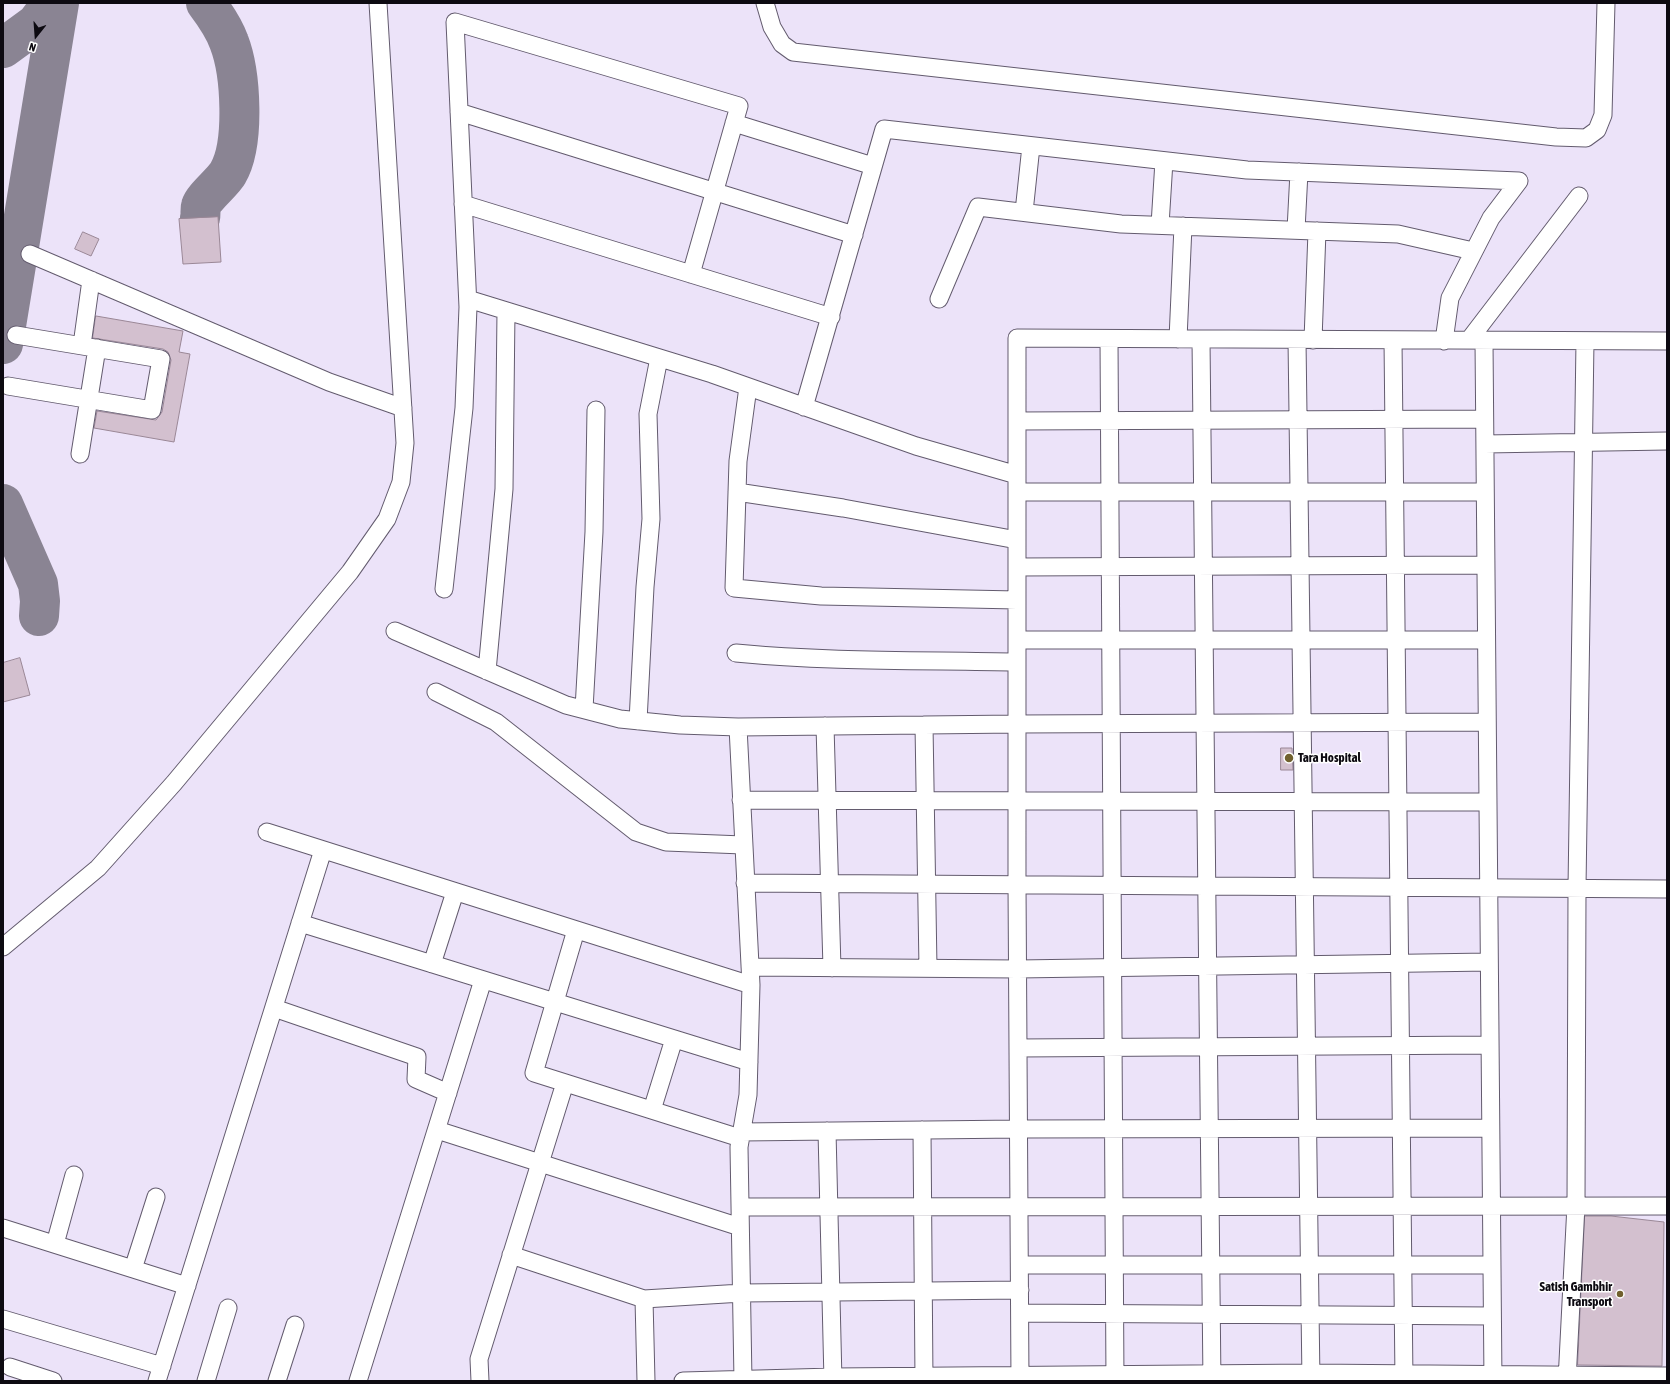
<!DOCTYPE html>
<html>
<head>
<meta charset="utf-8">
<style>
	body { margin:0 }
	#map { position:relative; width:1670px; height:1384px; overflow:hidden; background:#ece3f9; font-family:"Asap Condensed",sans-serif }
	canvas { display:block }
	.frame { position:absolute; inset:0; border:4px solid #0d0a11; pointer-events:none }
	.north { position:absolute; left:16px; top:16px; width:40px; height:40px; -webkit-text-stroke:3px #fff; paint-order:stroke; rotate:197deg; font-size:11px; font-weight:700; line-height:16px; text-align:center; color:#0d0a11 }
	.north::after { content:''; display:block; margin:auto; width:14px; height:18px; background:#0d0a11; clip-path:polygon(50% 0,100% 100%,50% 72%,0 100%) }
</style>
</head>
<body>
<div id="map">
<canvas width="1670" height="1384"></canvas>
<div class="frame"></div>
<div class="north">N</div>
</div>
<script>
const ctx = document.querySelector('canvas').getContext('2d');
ctx.lineJoin = 'round';
function strokePath(path, color, width, dash) {
  ctx.strokeStyle = color;
  ctx.lineWidth = width;
  ctx.lineCap = dash ? 'butt' : 'round';
  ctx.setLineDash(dash || []);
  ctx.stroke(path);
}
function fillPath(path, color) {
  ctx.fillStyle = color;
  ctx.fill(path, 'evenodd');
}
function label(font, color, halo, rows, align = 'center') {
  ctx.font = font + ' "Asap Condensed",sans-serif';
  ctx.lineWidth = 3;
  ctx.setLineDash([]);
  ctx.textBaseline = 'middle';
  ctx.strokeStyle = halo;
  ctx.fillStyle = color;
  for (const [text, x, y, turn = 0] of rows) {
    ctx.save();
    ctx.translate(x, y);
    ctx.rotate((+turn || 0) * Math.PI / 180);
    ctx.textAlign = isNaN(turn) ? turn : align;
    if (halo) ctx.strokeText(text, 0, 0);
    ctx.fillText(text, 0, 0);
    ctx.restore();
  }
}
strokePath(new Path2D(`
	M 3,48 L 36,24 L 52,3
	M 200,218 C 201,214 200,209 201,206 C 203,198 223,182 228,173 C 245,144 241,73 229,42 C 224,28 215,15 206,3
	M 3,344 L 59,3
	M 3,504 L 38,584 L 40,601 L 39,616`), '#8a8493', 40);
const building = new Path2D(`
	M 218,217 L 221,262 L 183,264 L 179,219 Z
	M 83,232 L 99,239 L 91,256 L 75,249 Z
	M 96,316 L 183,331 L 179,352 L 190,354 L 174,442 L 94,428 L 97,411 L 156,420 L 162,412 L 171,360 L 168,352 L 163,349 L 93,338 Z
	M 20,658 L 30,695 L 3,702 L 3,663 Z
	M 1281,748 L 1292,748 L 1293,770 L 1281,770 Z
	M 1585,1216 L 1611,1216 L 1664,1222 L 1662,1366 L 1578,1365 Z`);
fillPath(building, '#d3c0cf');
strokePath(building, '#9a8796', 1);
const minor = new Path2D(`
	M 765,3 L 772,27 L 782,44 L 793,52 L 1556,137 L 1586,138 L 1597,130 L 1603,115 L 1606,3
	M 459,112 L 854,235
	M 734,123 L 873,166
	M 463,204 L 831,317
	M 1024,212 L 1031,146
	M 1160,225 L 1164,161
	M 1296,230 L 1299,172
	M 30,254 L 329,382 L 403,408
	M 468,299 L 712,374 L 916,446 L 1017,475
	M 939,299 L 978,207 L 1121,224 L 1398,234 L 1473,251
	M 1109,339 L 1115,1381
	M 1178,339 L 1183,226
	M 1201,339 L 1212,1381
	M 1297,340 L 1311,1381
	M 1313,340 L 1317,231
	M 1393,340 L 1404,1381
	M 1469,340 L 1579,196
	M 1444,341 L 1450,298 L 1491,218 L 1519,181
	M 1484,341 L 1493,1381
	M 82,345 L 91,280
	M 8,386 L 152,410 L 161,359 L 16,335
	M 748,387 L 738,461 L 734,588 L 821,596 L 1017,600
	M 804,407 L 884,129 L 1247,170 L 1519,181
	M 1017,421 L 1484,419
	M 1485,444 L 1667,441
	M 80,454 L 97,348
	M 737,492 L 843,508 L 1017,540
	M 1017,492 L 1485,492
	M 1017,567 L 1485,565
	M 444,589 L 464,408 L 468,307 L 455,22 L 739,106 L 691,274
	M 395,631 L 566,705 L 620,719 L 680,725 L 738,727 L 1017,724 L 1487,722
	M 1017,640 L 1486,640
	M 736,653 C 829,662 923,660 1017,662
	M 487,671 L 504,489 L 506,311
	M 436,692 L 496,722 L 636,832 L 666,842 L 743,845
	M 584,709 L 594,532 L 596,410
	M 638,721 L 645,587 L 651,519 L 648,414 L 659,358
	M 924,725 L 928,968
	M 825,726 L 832,968
	M 738,727 L 751,985 L 748,1095 L 739,1147 L 743,1381
	M 741,800 L 1488,802
	M 267,832 L 751,985
	M 745,883 L 1667,889
	M 300,923 L 749,1062
	M 576,930 L 534,1073 L 740,1138
	M 3,947 L 98,868 L 174,783 L 350,572 L 387,519 L 401,482 L 405,443 L 378,3
	M 432,964 L 455,892
	M 750,967 L 1018,969 L 1489,962
	M 274,1008 L 417,1057 L 416,1079 L 448,1093
	M 1018,1048 L 1490,1045
	M 652,1110 L 674,1039
	M 437,1130 L 740,1227
	M 922,1130 L 924,1381
	M 827,1131 L 833,1381
	M 741,1132 L 1019,1129 L 1490,1128
	M 740,1207 L 1667,1206
	M 3,1228 L 187,1286
	M 55,1244 L 74,1175
	M 511,1255 L 644,1299 L 646,1381
	M 1020,1265 L 1492,1265
	M 133,1269 L 156,1197
	M 644,1299 L 742,1293 L 1020,1290
	M 1020,1313 L 1492,1316
	M 3,1319 L 162,1366
	M 10,1367 L 53,1381
	M 157,1381 L 323,850
	M 206,1381 L 228,1308
	M 277,1381 L 295,1325
	M 358,1381 L 483,980
	M 480,1381 L 479,1359 L 565,1083
	M 683,1381 L 833,1377 L 1311,1373 L 1667,1376
	M 1020,1381 L 1017,884 L 1017,338 L 1667,341
	M 1567,1381 L 1576,1205 L 1577,888 L 1585,341`);
strokePath(minor, '#635b6e', 19);
strokePath(minor, '#fff', 17);
for (const [x, y, r, color] of [
	[1289,758,5,"#70602e"],
	[1620,1294,4,"#70602e"]
]) {
  const dot = new Path2D();
  dot.arc(x, y, r, 0, 2 * Math.PI);
  ctx.fillStyle = color;
  ctx.fill(dot);
  strokePath(dot, '#fff', 1.5);
}
label('bold 13px', '#0d0a11', '#fff', [
	["Tara Hospital",1298,758],
	["Satish Gambhir",1612,1287,"right"],
	["Transport",1612,1302,"right"]
], 'left');
</script>
</body>
</html>
